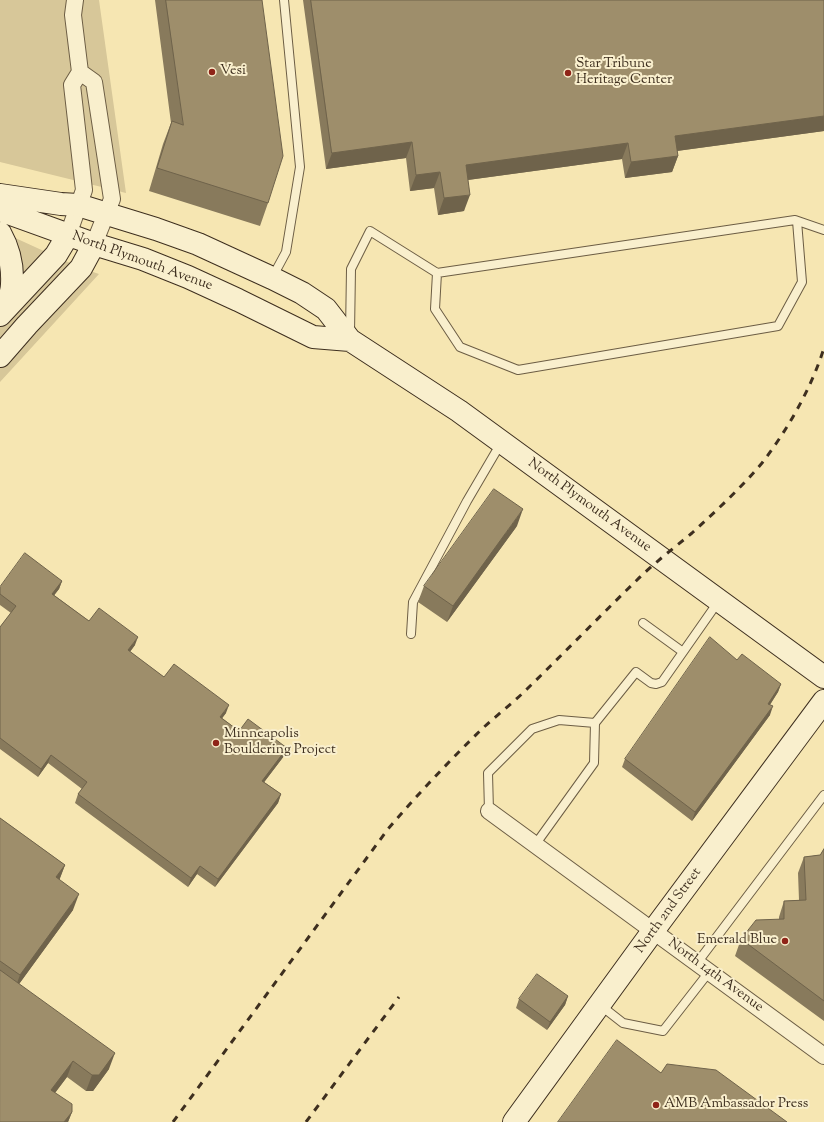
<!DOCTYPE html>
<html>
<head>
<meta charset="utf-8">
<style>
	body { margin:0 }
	canvas { display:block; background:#f6e6b2 }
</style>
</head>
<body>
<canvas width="824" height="1122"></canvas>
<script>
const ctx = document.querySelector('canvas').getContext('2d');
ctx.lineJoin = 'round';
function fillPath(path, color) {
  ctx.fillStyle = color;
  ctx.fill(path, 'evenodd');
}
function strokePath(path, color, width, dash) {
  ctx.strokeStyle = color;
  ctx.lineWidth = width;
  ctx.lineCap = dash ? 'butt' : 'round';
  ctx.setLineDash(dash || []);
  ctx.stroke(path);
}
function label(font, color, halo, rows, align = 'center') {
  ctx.font = font + ' "Sorts Mill Goudy",serif';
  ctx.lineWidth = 4;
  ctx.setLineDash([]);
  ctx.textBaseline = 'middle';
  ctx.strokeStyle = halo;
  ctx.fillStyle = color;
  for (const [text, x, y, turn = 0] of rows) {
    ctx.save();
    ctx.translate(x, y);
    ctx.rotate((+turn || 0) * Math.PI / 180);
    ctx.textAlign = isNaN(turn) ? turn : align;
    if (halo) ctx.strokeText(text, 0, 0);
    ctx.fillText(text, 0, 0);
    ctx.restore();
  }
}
fillPath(new Path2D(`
	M 0,0 L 99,0 L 126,193 L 0,162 Z
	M 0,231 L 81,268 L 99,274 L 0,382 Z`), '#d7c799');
const lane = new Path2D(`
	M 437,273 L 435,309 L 460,347 L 518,370 L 778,326 L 802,282 L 797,221
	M 272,278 L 286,252 L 300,167 L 284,0
	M 350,333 L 351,269 L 370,231 L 437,273 L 795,220 L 824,230
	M 643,623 L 683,652 L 718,602
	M 411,634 L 413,602 L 467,501 L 501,443
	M 595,723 L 636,672 L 651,683 L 656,684 L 662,682 L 683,652
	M 489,811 L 488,773 L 532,729 L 559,720 L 595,723 L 594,763 L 535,845
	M 697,963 L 824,795
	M 600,1005 L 623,1023 L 663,1031 L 709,972`);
const street = new Path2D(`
	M 80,72 L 94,82 L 112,199 L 94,244
	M 68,235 L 84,190 L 72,85 L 80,72 L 73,15 L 75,0
	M 489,811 L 824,1056`);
const secondary = new Path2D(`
	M 0,195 L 61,204 L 78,205 L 156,229 L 198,244 L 272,278 L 302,293 L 326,309 L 350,340 L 459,411 L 824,677
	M 0,210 L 94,244 L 143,259 L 188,277 L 238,300 L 313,337 L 350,340
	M 0,233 C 9,249 13,265 12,284 C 12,292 8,301 6,308
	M 0,315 L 56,255 L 68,235
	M 0,356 L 27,325 L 81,268 L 94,244
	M 514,1122 L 653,931 L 824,701`);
strokePath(lane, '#6c5d44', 10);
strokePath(street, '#6c5d44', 18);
strokePath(secondary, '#3e2f1f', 24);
strokePath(lane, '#f9efcd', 8);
strokePath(street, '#f9efcd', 16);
strokePath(secondary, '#f9efcd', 22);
strokePath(new Path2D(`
	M 173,1122 L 388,829 C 418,794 450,760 483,728 C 497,715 513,703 527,689 C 564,653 600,616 637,580 C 654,563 674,548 692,533 C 716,511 741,488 762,463 C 788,429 811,389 824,348
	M 306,1122 L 399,997`), '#3e2f1f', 3, [7, 7]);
fillPath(new Path2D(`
	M 155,0 L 262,0 L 268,203 L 260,226 L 149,191 L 163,144 L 171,123 Z
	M 303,0 L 824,0 L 824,131 L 677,151 L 678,156 L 672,172 L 625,178 L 622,159 L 468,180 L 464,211 L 438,215 L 434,188 L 410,191 L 406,158 L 326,169 Z
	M 517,526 L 447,622 L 418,602 L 424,586 Z
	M 62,581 L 59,589 L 54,595 L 89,621 L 135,645 L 130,652 L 164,677 L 226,713 L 222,718 L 239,731 L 287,748 L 284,756 L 264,782 L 281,794 L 278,803 L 215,887 L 197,874 L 188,887 L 75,803 L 78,794 L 82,789 L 48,763 L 38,777 L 0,749 L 0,627 L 11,613 L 0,605 L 0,587 Z
	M 737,660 L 781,684 L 778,692 L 770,705 L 770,715 L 692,821 L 622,767 L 625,759 Z
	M 0,818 L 65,865 L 59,880 L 73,910 L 19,984 L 109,1069 L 93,1091 L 86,1091 L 67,1077 L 55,1093 L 72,1112 L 68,1122 L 0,1122 Z
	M 824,849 L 824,1021 L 735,956 L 741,939 L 779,919 L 779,917 L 784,901 L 799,900 L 798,873 L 804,857 L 820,855 Z
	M 568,996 L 565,1005 L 547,1030 L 516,1008 L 519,999 Z`), '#887a5c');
fillPath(new Path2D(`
	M 824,116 L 824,131 L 669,152 L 675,136 Z
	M 412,142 L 406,158 L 326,169 L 332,153 Z
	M 628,143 L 622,159 L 460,181 L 466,165 Z
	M 678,156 L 672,172 L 625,178 L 631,162 Z
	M 440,172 L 434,188 L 410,191 L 416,175 Z
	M 470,195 L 464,211 L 438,215 L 444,198 Z
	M 523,509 L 517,526 L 447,622 L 453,606 Z
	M 62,581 L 59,589 L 49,602 L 52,594 Z
	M 138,637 L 135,645 L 125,658 L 128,650 Z
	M 781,684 L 778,692 L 765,712 L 768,704 Z
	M 229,705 L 226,713 L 217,725 L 220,717 Z
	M 773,706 L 770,715 L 692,821 L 695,812 Z
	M 287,748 L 284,756 L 259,789 L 262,781 Z
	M 51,755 L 48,763 L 38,777 L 41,769 Z
	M 281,794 L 278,803 L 215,887 L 218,879 Z
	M 65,865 L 59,881 L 56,877 Z
	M 200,866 L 197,874 L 188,887 L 191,878 Z
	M 79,894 L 73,910 L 14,991 L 20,975 Z
	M 568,996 L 565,1005 L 547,1030 L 550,1022 Z
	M 115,1053 L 109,1069 L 93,1091 L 86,1091 L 92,1075 Z
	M 73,1061 L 67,1077 L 45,1106 L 51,1090 Z
	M 72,1112 L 68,1122 L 64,1122 Z`), '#6f634b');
const building = new Path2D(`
	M 166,0 L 262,0 L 283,156 L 268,203 L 157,168 L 172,121 L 183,125 Z
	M 311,0 L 824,0 L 824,116 L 675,136 L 678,156 L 631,162 L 628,143 L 466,165 L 470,195 L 444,198 L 440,172 L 416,175 L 412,142 L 332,153 Z
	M 494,489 L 523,509 L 453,606 L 424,586 Z
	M 25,553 L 62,581 L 52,594 L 89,621 L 99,608 L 138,637 L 128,650 L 164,677 L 174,664 L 229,705 L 220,717 L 239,731 L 248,719 L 287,748 L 262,781 L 281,794 L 218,879 L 200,866 L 191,878 L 78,794 L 87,782 L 51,755 L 41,769 L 0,738 L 0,627 L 16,606 L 0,594 L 0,587 Z
	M 710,637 L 737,660 L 742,654 L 781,684 L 768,704 L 773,706 L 695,812 L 625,759 Z
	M 0,818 L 65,865 L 56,877 L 79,894 L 20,975 L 0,961 Z
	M 824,849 L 824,1001 L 741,939 L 756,920 L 784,919 L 784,901 L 806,900 L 804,857 L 820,855 Z
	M 0,970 L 115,1053 L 99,1075 L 92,1075 L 73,1061 L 51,1090 L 72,1104 L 72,1112 L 64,1122 L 0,1122 Z
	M 537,974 L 568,996 L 550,1022 L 519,999 Z
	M 617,1040 L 661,1073 L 667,1064 L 716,1070 L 787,1122 L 558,1122 Z`);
fillPath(building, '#9e8e6b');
strokePath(building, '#6f634b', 1);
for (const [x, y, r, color] of [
	[212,72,4,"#8f2418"],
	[568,73,4,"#8f2418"],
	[216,743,4,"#8f2418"],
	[785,941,4,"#8f2418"],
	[656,1105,4,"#8f2418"]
]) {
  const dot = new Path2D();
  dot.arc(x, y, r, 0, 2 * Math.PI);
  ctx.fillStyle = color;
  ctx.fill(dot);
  strokePath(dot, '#f9efcd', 1.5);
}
label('14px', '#3e2f1f', '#f9efcd', [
	["Star Tribune",576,65],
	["Heritage Center",576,81],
	["Vesi",220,72],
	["Minneapolis",224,735],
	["Bouldering Project",224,751],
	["Emerald Blue",777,941,"right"],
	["AMB Ambassador Press",664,1105]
], 'left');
label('14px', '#3e2f1f', '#f9efcd', [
	["North Plymouth Avenue",142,262,20],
	["North Plymouth Avenue",589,506,36],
	["North 2nd Street",669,911,-54],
	["North 14th Avenue",715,976,36]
]);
</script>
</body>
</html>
